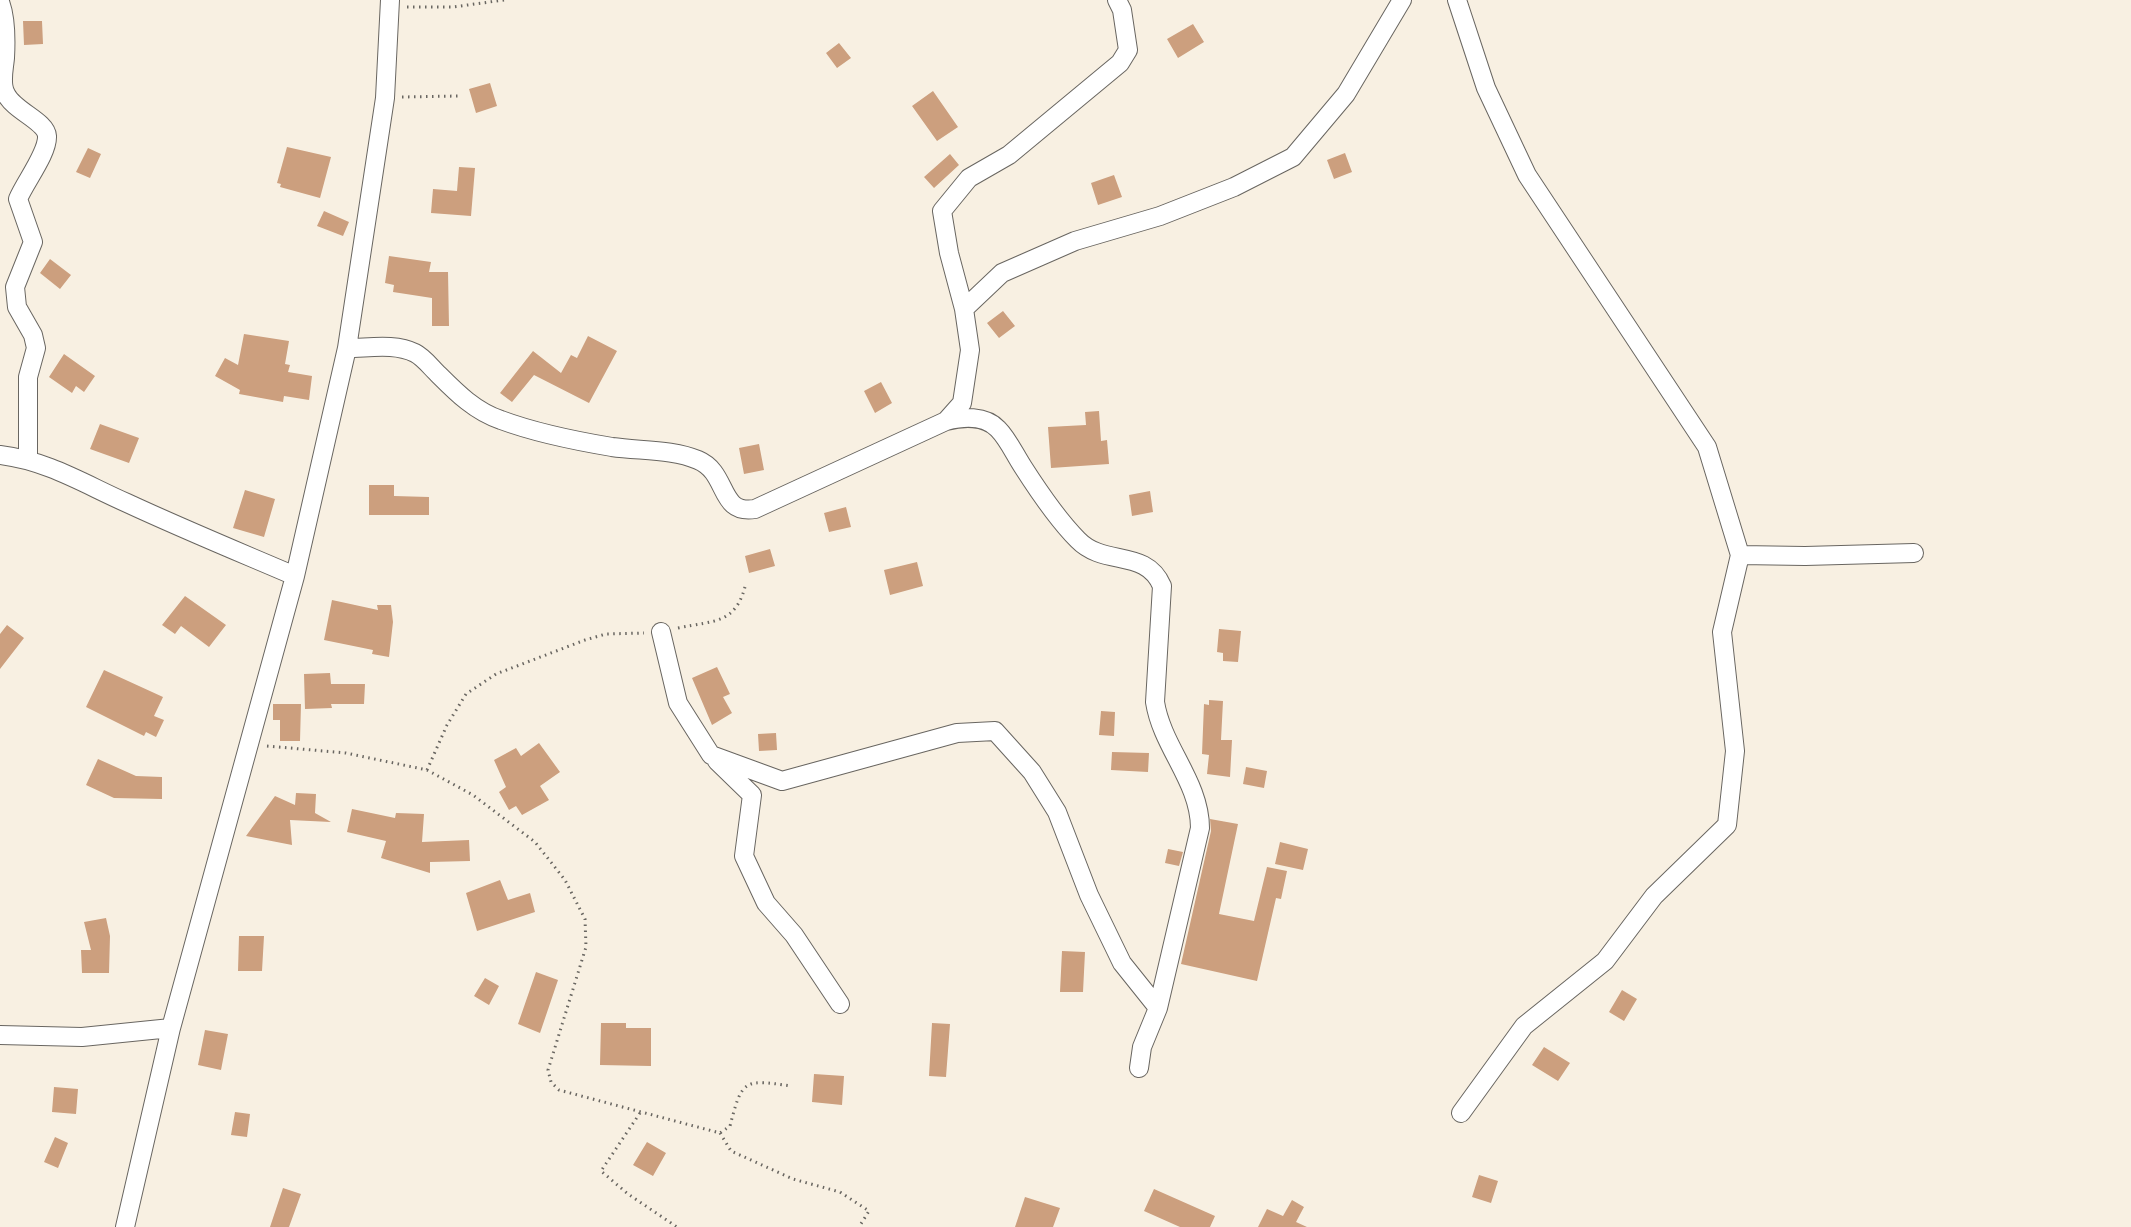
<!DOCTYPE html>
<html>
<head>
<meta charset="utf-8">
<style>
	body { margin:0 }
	canvas { display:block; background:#f8f0e2 }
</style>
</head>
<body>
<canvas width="2131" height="1227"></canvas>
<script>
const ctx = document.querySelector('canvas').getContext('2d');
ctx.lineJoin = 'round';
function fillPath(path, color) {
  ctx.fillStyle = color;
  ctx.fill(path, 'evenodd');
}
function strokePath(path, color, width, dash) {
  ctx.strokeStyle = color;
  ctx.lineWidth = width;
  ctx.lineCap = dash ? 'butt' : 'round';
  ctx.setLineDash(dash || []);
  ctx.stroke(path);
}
fillPath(new Path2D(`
	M 23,21 L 42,21 L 43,44 L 24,45 Z
	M 1193,24 L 1204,42 L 1178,58 L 1167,39 Z
	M 839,43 L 851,58 L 837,68 L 826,53 Z
	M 490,83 L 497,106 L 476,113 L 469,89 Z
	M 933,91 L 958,127 L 937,141 L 912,106 Z
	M 287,147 L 331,157 L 320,198 L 280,187 L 281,184 L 277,183 Z
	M 88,148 L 101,154 L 90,178 L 76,172 Z
	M 1345,153 L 1352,172 L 1334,179 L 1327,160 Z
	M 950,154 L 959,165 L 934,188 L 924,177 Z
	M 459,167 L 475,168 L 471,216 L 431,213 L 433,189 L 457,191 Z
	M 1114,175 L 1122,197 L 1098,205 L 1091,183 Z
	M 324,211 L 349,222 L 343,236 L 317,226 Z
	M 389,256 L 431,262 L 429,272 L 448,272 L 449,326 L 432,326 L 432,298 L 393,292 L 394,285 L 385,283 Z
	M 50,259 L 71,275 L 60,289 L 40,273 Z
	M 1003,311 L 1015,326 L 999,338 L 987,323 Z
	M 244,334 L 289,341 L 285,364 L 290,365 L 288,372 L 312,376 L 309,400 L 284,396 L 283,402 L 239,394 L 240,390 L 215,376 L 225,358 L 238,365 Z
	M 588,336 L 617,351 L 589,403 L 534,375 L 512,402 L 500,393 L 533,351 L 561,373 L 571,355 L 577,358 Z
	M 64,354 L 95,376 L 84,392 L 76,386 L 72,393 L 49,377 Z
	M 881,382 L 892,403 L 875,413 L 864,391 Z
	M 1099,411 L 1101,441 L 1107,440 L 1109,464 L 1051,468 L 1048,427 L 1086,425 L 1085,412 Z
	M 100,424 L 139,438 L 129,463 L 90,449 Z
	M 759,444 L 764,470 L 744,474 L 739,448 Z
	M 369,485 L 394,485 L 394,496 L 429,497 L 429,515 L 369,515 Z
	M 245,490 L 275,499 L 264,537 L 233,528 Z
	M 1150,491 L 1153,512 L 1132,516 L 1129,495 Z
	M 846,507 L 851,527 L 829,532 L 824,513 Z
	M 770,549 L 775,566 L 749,573 L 745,556 Z
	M 917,562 L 923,586 L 890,595 L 884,570 Z
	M 185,596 L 226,625 L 209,647 L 181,626 L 175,634 L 162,625 Z
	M 332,600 L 378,610 L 377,605 L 391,605 L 393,622 L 389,657 L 372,654 L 373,650 L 324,640 Z
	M 7,625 L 24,638 L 0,669 L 0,634 Z
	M 1219,629 L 1241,631 L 1238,662 L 1223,661 L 1223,653 L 1217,652 Z
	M 717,667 L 730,694 L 723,697 L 732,713 L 712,725 L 692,678 Z
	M 104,670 L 163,697 L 154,716 L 164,720 L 156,737 L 146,732 L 144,736 L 86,707 Z
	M 330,673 L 331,684 L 365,684 L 364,704 L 331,704 L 332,708 L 305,709 L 304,674 Z
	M 1209,700 L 1223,701 L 1221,740 L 1232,740 L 1230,777 L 1207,774 L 1209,755 L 1202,754 L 1204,704 L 1209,705 Z
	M 273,704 L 301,704 L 300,741 L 280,741 L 280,720 L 273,720 Z
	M 1101,711 L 1115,712 L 1114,736 L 1099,735 Z
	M 776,733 L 777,750 L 759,751 L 758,734 Z
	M 539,743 L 560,772 L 540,786 L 549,800 L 522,815 L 516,806 L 509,810 L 499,792 L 506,787 L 494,760 L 516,748 L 521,756 Z
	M 1112,752 L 1149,753 L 1148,772 L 1111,770 Z
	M 98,759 L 136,776 L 162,777 L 162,799 L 114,798 L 86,785 Z
	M 1246,767 L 1267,771 L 1264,788 L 1243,784 Z
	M 296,793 L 316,794 L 315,813 L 331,822 L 290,820 L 292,845 L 246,836 L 275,796 L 295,805 Z
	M 352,809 L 395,818 L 396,813 L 424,814 L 422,842 L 469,840 L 470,861 L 430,862 L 430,873 L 381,858 L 386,841 L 347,832 Z
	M 1210,819 L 1238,824 L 1219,914 L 1254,921 L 1267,867 L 1287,871 L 1281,899 L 1276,898 L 1257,981 L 1181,964 L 1211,831 Z
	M 1280,842 L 1308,849 L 1303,870 L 1275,864 Z
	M 1168,849 L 1183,852 L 1179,866 L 1165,863 Z
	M 500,880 L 508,900 L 530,893 L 535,912 L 477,931 L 466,893 Z
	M 106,918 L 110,936 L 109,973 L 82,973 L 81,950 L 91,950 L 84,922 Z
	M 239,936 L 264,936 L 262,971 L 238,971 Z
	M 1062,951 L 1085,952 L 1083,992 L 1060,992 Z
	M 536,972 L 558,980 L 540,1033 L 518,1024 Z
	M 485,978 L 499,986 L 489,1005 L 474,996 Z
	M 1622,990 L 1637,999 L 1624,1021 L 1609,1012 Z
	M 601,1023 L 626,1023 L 626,1028 L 651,1028 L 651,1066 L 600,1065 Z
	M 932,1023 L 950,1024 L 946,1077 L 929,1076 Z
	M 205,1030 L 228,1034 L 221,1070 L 198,1065 Z
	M 1544,1047 L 1570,1063 L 1558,1081 L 1532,1065 Z
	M 814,1074 L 844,1076 L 842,1105 L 812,1102 Z
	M 54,1087 L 78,1089 L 76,1114 L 52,1112 Z
	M 235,1112 L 250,1114 L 247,1137 L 231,1135 Z
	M 55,1137 L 68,1143 L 58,1168 L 44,1162 Z
	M 647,1142 L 666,1153 L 653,1176 L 633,1165 Z
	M 1479,1175 L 1498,1181 L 1491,1203 L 1472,1197 Z
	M 283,1188 L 301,1194 L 289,1227 L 270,1227 Z
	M 1154,1189 L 1215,1216 L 1210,1227 L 1180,1227 L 1144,1211 Z
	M 1025,1197 L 1060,1208 L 1053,1227 L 1015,1227 Z
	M 1292,1200 L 1304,1207 L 1296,1222 L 1307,1227 L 1258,1227 L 1267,1209 L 1283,1216 Z`), '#cc9f7e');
const street = new Path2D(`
	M 1457,0 L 1486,88 L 1527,175 L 1707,447 L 1740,555
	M 0,2 C 6,18 6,40 5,58 C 4,69 0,84 6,94 C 14,111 46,121 47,136 C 48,153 25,182 18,199 L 33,242 L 15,287 L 17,307 L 33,335 L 36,348 L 28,377 L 28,458
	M 964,309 L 949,253 L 942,211 L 969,178 L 1009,155 L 1120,63 L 1128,50 L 1122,10 L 1117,0
	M 347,348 C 369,348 395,343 415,353 C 423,357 430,366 436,372 C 455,391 474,411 501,420 C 536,433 576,441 612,447 C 640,451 673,449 698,460 C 729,473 718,515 755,509 L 946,421 C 962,417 985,415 998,429 C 1008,439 1015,455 1023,467 C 1039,492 1057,519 1078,540 C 1104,567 1146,548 1162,586 L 1155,702 C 1162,747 1200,782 1200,828 L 1158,1008
	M 946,421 L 962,403 L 970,350 L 964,309 L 1002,273 L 1075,241 L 1160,216 L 1234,187 L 1293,157 L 1346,94 L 1402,0
	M 0,455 C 48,461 84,484 127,503 C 183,529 239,552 295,576
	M 661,632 L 678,703 L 711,755 L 782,781 L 957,733 L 995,731 L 1032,772 L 1057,812 L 1089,895 L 1122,963 L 1158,1008 L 1142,1047 L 1139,1068
	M 717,761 L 752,795 L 744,856 L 766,903 L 794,935 L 840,1004
	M 0,1035 L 82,1037 L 171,1028
	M 1461,1113 L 1524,1026 L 1605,961 L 1654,896 L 1727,825 L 1735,751 L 1722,632 L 1740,555 L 1805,556 L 1914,553
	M 125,1227 L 171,1028 L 295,576 L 347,348 L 385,98 L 390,0`);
strokePath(street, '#696661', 20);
strokePath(new Path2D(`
	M 407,7 L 453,7 L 504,0
	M 402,97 L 458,96
	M 678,628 C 715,620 736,625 746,583
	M 267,746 L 346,753 L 427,770 L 473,795 L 535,842 L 565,880 L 585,919 L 586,947 L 548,1070 L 551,1082 L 559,1090 L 720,1133 L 730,1126 C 742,1079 744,1079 791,1086
	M 427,770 L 447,725 L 466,694 L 496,674 L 585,640 L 606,634 L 644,633
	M 640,1113 L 601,1171 L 628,1194 L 677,1227
	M 720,1133 L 731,1151 L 793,1179 L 840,1192 L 869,1211 L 859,1227`), '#696661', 3, [1.5, 4.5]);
strokePath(street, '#fff', 18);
</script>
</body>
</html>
